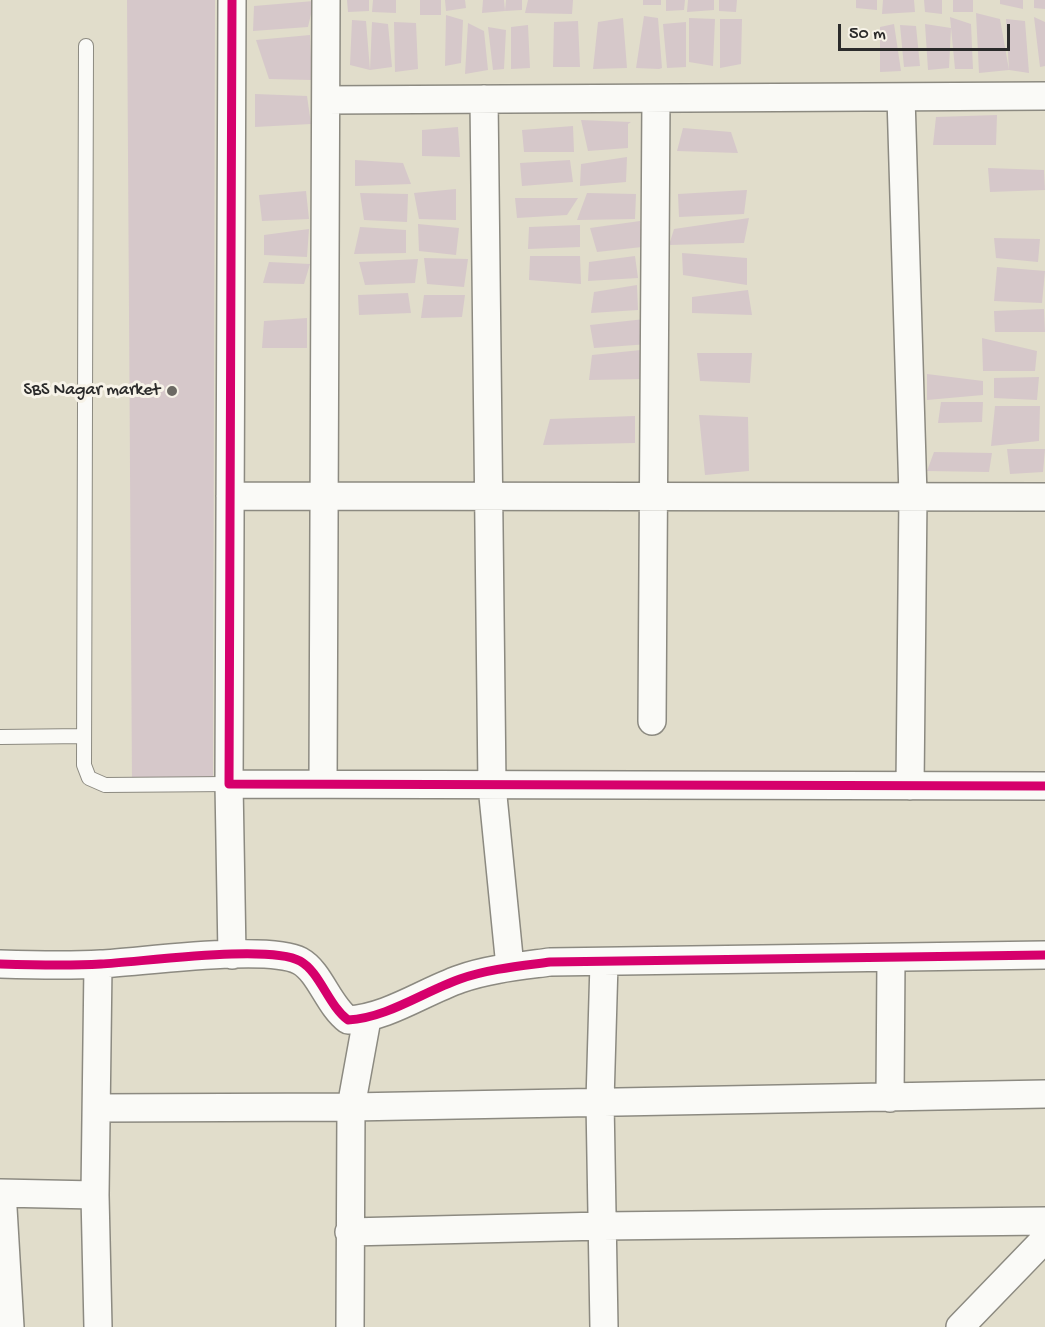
<!DOCTYPE html>
<html>
<head>
<meta charset="utf-8">
<style>
	body { margin:0 }
	#map { position:relative; width:1045px; height:1327px; overflow:hidden; background:#e1ddcb; font-family:"Gochi Hand",sans-serif }
	canvas { display:block }
	.scale { position:absolute; left:838px; top:24px; width:172px; height:27px; box-sizing:border-box; border:3px solid #2b2b2b; border-top:0; padding-left:8px; font-size:18px; line-height:21px; white-space:nowrap; color:#2b2b2b; -webkit-text-stroke:4px #f7f3e8; paint-order:stroke }
</style>
</head>
<body>
<div id="map">
<canvas width="1045" height="1327"></canvas>
<div class="scale">50 m</div>
</div>
<script>
const ctx = document.querySelector('canvas').getContext('2d');
ctx.lineJoin = 'round';
function fillPath(path, color) {
  ctx.fillStyle = color;
  ctx.fill(path, 'evenodd');
}
function strokePath(path, color, width, dash) {
  ctx.strokeStyle = color;
  ctx.lineWidth = width;
  ctx.lineCap = dash ? 'butt' : 'round';
  ctx.setLineDash(dash || []);
  ctx.stroke(path);
}
function label(font, color, halo, rows, align = 'center') {
  ctx.font = font + ' "Gochi Hand",sans-serif';
  ctx.lineWidth = 6;
  ctx.setLineDash([]);
  ctx.textBaseline = 'middle';
  ctx.strokeStyle = halo;
  ctx.fillStyle = color;
  for (const [text, x, y, turn = 0] of rows) {
    ctx.save();
    ctx.translate(x, y);
    ctx.rotate((+turn || 0) * Math.PI / 180);
    ctx.textAlign = isNaN(turn) ? turn : align;
    if (halo) ctx.strokeText(text, 0, 0);
    ctx.fillText(text, 0, 0);
    ctx.restore();
  }
}
fillPath(new Path2D(`
	M 127,0 L 215,0 L 213,783 L 132,783 Z
	M 347,0 L 369,0 L 369,11 L 348,12 Z
	M 373,0 L 396,0 L 396,13 L 372,12 Z
	M 420,0 L 441,0 L 441,15 L 420,15 Z
	M 445,0 L 465,0 L 466,8 L 446,11 Z
	M 483,0 L 504,0 L 505,11 L 482,13 Z
	M 506,0 L 522,0 L 522,10 L 505,11 Z
	M 528,0 L 573,0 L 572,14 L 525,13 Z
	M 643,0 L 661,0 L 661,5 L 643,5 Z
	M 666,0 L 685,0 L 684,10 L 666,11 Z
	M 688,0 L 714,0 L 714,10 L 687,12 Z
	M 719,0 L 737,0 L 736,12 L 719,11 Z
	M 856,0 L 877,0 L 877,10 L 856,8 Z
	M 883,0 L 914,0 L 915,12 L 882,14 Z
	M 924,0 L 942,0 L 942,14 L 925,12 Z
	M 953,0 L 973,0 L 973,12 L 953,12 Z
	M 1000,0 L 1023,0 L 1023,9 L 1000,4 Z
	M 1034,0 L 1045,0 L 1045,9 L 1034,8 Z
	M 314,1 L 308,27 L 253,31 L 254,6 Z
	M 976,13 L 1000,19 L 1009,70 L 979,73 Z
	M 446,15 L 463,20 L 461,63 L 445,66 Z
	M 644,16 L 658,18 L 662,68 L 659,69 L 636,68 Z
	M 950,17 L 971,24 L 973,69 L 955,69 Z
	M 1034,17 L 1045,22 L 1045,66 L 1040,67 Z
	M 623,18 L 627,68 L 593,69 L 598,22 Z
	M 689,18 L 715,19 L 713,66 L 689,62 Z
	M 720,19 L 742,19 L 741,64 L 720,68 Z
	M 1006,19 L 1025,21 L 1029,73 L 1009,70 Z
	M 352,20 L 366,21 L 370,70 L 350,65 Z
	M 578,21 L 580,67 L 553,67 L 554,22 Z
	M 372,22 L 388,24 L 392,67 L 370,70 Z
	M 394,22 L 416,23 L 418,69 L 395,72 Z
	M 686,22 L 686,67 L 667,68 L 663,24 Z
	M 468,23 L 484,31 L 488,70 L 465,74 Z
	M 894,24 L 901,71 L 880,72 L 880,27 Z
	M 925,24 L 951,28 L 949,68 L 928,70 Z
	M 528,25 L 530,68 L 511,69 L 511,27 Z
	M 900,25 L 916,26 L 920,66 L 904,67 Z
	M 488,27 L 506,30 L 504,69 L 493,70 Z
	M 310,35 L 312,80 L 269,79 L 256,40 Z
	M 255,94 L 307,96 L 311,124 L 255,127 Z
	M 997,115 L 996,145 L 933,145 L 936,117 Z
	M 581,120 L 631,122 L 628,124 L 628,148 L 588,151 Z
	M 573,126 L 574,152 L 524,152 L 522,130 Z
	M 458,127 L 460,157 L 422,156 L 422,130 Z
	M 683,128 L 731,132 L 738,153 L 677,151 Z
	M 627,157 L 626,182 L 580,186 L 581,164 Z
	M 355,160 L 403,163 L 411,184 L 355,186 Z
	M 570,160 L 573,182 L 522,186 L 520,163 Z
	M 988,168 L 1044,170 L 1045,190 L 990,192 Z
	M 456,189 L 456,220 L 419,219 L 414,193 Z
	M 747,190 L 744,214 L 679,217 L 678,194 Z
	M 306,191 L 309,219 L 262,221 L 259,195 Z
	M 360,193 L 408,194 L 407,222 L 364,220 Z
	M 587,193 L 636,194 L 635,219 L 577,220 Z
	M 515,198 L 578,198 L 567,215 L 517,218 Z
	M 749,218 L 744,243 L 669,245 L 674,229 Z
	M 640,221 L 642,247 L 597,252 L 590,228 Z
	M 418,224 L 459,228 L 456,255 L 419,251 Z
	M 580,225 L 580,247 L 528,249 L 529,227 Z
	M 360,227 L 406,230 L 406,253 L 354,254 Z
	M 309,229 L 307,257 L 264,255 L 264,235 Z
	M 994,238 L 1040,239 L 1038,262 L 996,258 Z
	M 682,253 L 747,258 L 747,285 L 683,275 Z
	M 530,256 L 580,256 L 581,284 L 529,280 Z
	M 635,256 L 638,278 L 588,281 L 589,262 Z
	M 424,258 L 468,259 L 464,287 L 427,284 Z
	M 418,259 L 415,283 L 365,285 L 359,262 Z
	M 269,262 L 310,264 L 304,284 L 263,283 Z
	M 997,267 L 1045,271 L 1042,303 L 994,301 Z
	M 637,285 L 638,310 L 591,313 L 594,292 Z
	M 748,290 L 752,315 L 692,313 L 692,297 Z
	M 408,293 L 411,313 L 359,315 L 358,295 Z
	M 424,295 L 465,295 L 462,317 L 421,318 Z
	M 1044,309 L 1045,332 L 995,332 L 994,311 Z
	M 307,318 L 307,348 L 262,348 L 264,321 Z
	M 645,319 L 649,344 L 594,348 L 590,325 Z
	M 982,338 L 1037,351 L 1035,371 L 983,371 Z
	M 641,350 L 645,379 L 589,380 L 592,355 Z
	M 697,353 L 752,353 L 750,383 L 700,381 Z
	M 927,374 L 983,381 L 983,395 L 927,400 Z
	M 1039,377 L 1037,400 L 994,398 L 994,378 Z
	M 941,402 L 983,402 L 982,422 L 938,423 Z
	M 995,406 L 1040,406 L 1039,441 L 991,446 Z
	M 699,415 L 748,417 L 749,471 L 705,475 Z
	M 635,416 L 635,443 L 543,445 L 550,419 Z
	M 1007,449 L 1045,449 L 1043,472 L 1010,474 Z
	M 934,452 L 992,453 L 989,472 L 927,471 Z`), '#d6c8ca');
const lane = new Path2D(`
	M 86,46 L 84,765 L 89,778 L 105,785 L 229,784
	M 0,737 L 84,736`);
const street = new Path2D(`
	M 232,0 L 229,784 L 1045,786
	M 901,97 L 913,496 L 910,786
	M 484,99 L 492,786 L 510,967
	M 326,100 L 1045,96
	M 230,496 L 1045,497
	M 652,721 L 656,99
	M 229,784 L 232,955
	M 323,784 L 326,0
	M 604,963 L 600,1101 L 604,1327
	M 0,964 C 33,965 67,966 101,964 C 142,962 268,944 300,961 C 320,972 328,1005 348,1020 C 387,1018 423,992 460,979 C 488,969 520,966 550,962 L 1045,955
	M 890,1098 L 891,958
	M 98,1108 L 351,1107 L 1045,1094
	M 0,1193 L 95,1195
	M 0,1196 L 3,1208 L 10,1327
	M 349,1232 L 603,1226 L 1045,1221
	M 98,1327 L 95,1195 L 98,965
	M 350,1327 L 351,1107 L 367,1019
	M 960,1327 L 1045,1239`);
strokePath(lane, '#8c8a81', 16);
strokePath(street, '#8c8a81', 30);
strokePath(lane, '#fafaf7', 14);
strokePath(street, '#fafaf7', 27);
strokePath(new Path2D(`
	M 232,0 L 229,784 L 1045,786
	M 0,964 C 33,965 67,966 101,964 C 142,962 268,944 300,961 C 320,972 328,1005 348,1020 C 387,1018 423,992 460,979 C 488,969 520,966 550,962 L 1045,955`), '#d6006c', 9);
for (const [x, y, r, color] of [
	[172,391,6,"#6b6963"]
]) {
  const dot = new Path2D();
  dot.arc(x, y, r, 0, 2 * Math.PI);
  ctx.fillStyle = color;
  ctx.fill(dot);
  strokePath(dot, '#f7f3e8', 2);
}
label('18px', '#2b2b2b', '#f7f3e8', [
	["SBS Nagar market",160,391]
], 'right');
</script>
</body>
</html>
